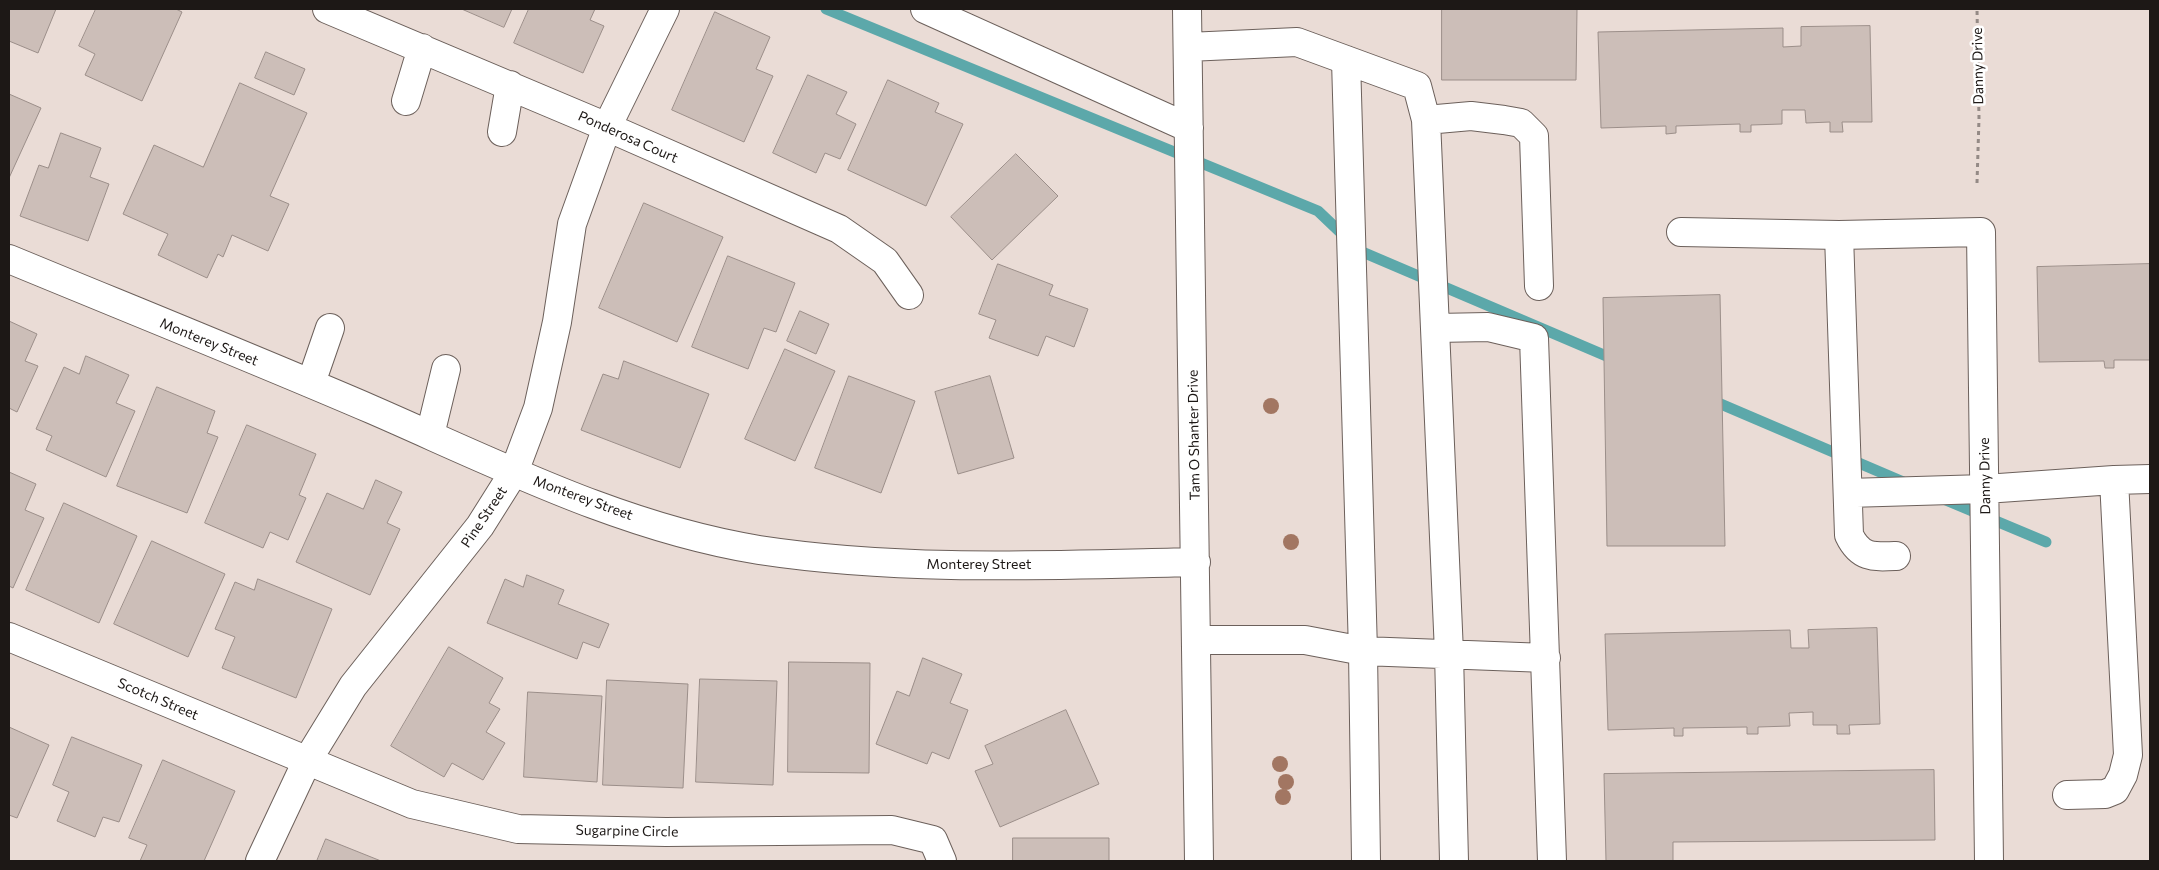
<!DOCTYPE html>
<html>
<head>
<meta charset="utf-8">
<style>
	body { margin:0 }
	#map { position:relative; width:2159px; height:870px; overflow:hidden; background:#eadcd6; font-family:Commissioner,sans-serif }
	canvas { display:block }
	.frame { position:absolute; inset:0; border:10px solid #1d1816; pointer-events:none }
</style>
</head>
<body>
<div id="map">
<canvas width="2159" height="870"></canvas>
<div class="frame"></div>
</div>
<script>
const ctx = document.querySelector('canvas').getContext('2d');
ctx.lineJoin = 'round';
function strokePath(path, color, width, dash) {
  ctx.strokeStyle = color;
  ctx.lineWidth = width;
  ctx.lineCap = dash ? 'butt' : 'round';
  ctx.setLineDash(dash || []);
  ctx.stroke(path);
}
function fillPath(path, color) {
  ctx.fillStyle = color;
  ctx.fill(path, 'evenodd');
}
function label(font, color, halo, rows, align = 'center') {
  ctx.font = font + ' Commissioner,sans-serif';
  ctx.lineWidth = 5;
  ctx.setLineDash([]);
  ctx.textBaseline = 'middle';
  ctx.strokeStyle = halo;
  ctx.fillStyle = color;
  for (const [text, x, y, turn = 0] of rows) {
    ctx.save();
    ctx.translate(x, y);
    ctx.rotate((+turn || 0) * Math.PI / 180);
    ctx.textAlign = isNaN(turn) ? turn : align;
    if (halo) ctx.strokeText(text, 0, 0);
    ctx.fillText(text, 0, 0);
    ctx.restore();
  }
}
strokePath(new Path2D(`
	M 826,9 L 1318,211 L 1360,251 L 1618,361
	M 1709,399 L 1908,484
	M 1941,498 L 2046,542`), '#5ca8aa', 11);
const building = new Path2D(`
	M 9,9 L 56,9 L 38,53 L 9,41 Z
	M 96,9 L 176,9 L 182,12 L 142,101 L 85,75 L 95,54 L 79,46 Z
	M 462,9 L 512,9 L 504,27 Z
	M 529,9 L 595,9 L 590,20 L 604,26 L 583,73 L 514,43 Z
	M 1442,9 L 1577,9 L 1576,80 L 1442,80 Z
	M 715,12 L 770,37 L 756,69 L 773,76 L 744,142 L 672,110 Z
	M 1870,26 L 1872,122 L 1842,122 L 1843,132 L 1830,132 L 1830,122 L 1806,123 L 1805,110 L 1782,110 L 1782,124 L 1751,125 L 1751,132 L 1740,132 L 1740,124 L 1676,126 L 1676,133 L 1666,134 L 1666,126 L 1601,128 L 1598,32 L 1783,28 L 1783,47 L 1801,46 L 1801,27 Z
	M 266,52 L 305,69 L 294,95 L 255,78 Z
	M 808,75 L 847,92 L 836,114 L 856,124 L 840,159 L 825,153 L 816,173 L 773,153 Z
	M 888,80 L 939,103 L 935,112 L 963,124 L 926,206 L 848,170 Z
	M 240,83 L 307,113 L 270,196 L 289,204 L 268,251 L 232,235 L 223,257 L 218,254 L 207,278 L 158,255 L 168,234 L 123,214 L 154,145 L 203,167 Z
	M 9,94 L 41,108 L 9,178 Z
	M 61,133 L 101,148 L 90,177 L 109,184 L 88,241 L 20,216 L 39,165 L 48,168 Z
	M 1016,154 L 1058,196 L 992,260 L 951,217 Z
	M 644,203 L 723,237 L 677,342 L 599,308 Z
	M 728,256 L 795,283 L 776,332 L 764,328 L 748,369 L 692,347 Z
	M 998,264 L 1053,285 L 1049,295 L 1088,309 L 1074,347 L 1046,336 L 1038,356 L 989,338 L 996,320 L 979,314 Z
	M 2150,264 L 2150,360 L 2114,360 L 2114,368 L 2105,368 L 2104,361 L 2039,362 L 2037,267 Z
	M 1720,295 L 1725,546 L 1607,546 L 1603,298 Z
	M 800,311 L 829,324 L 816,354 L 787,341 Z
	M 9,321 L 37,334 L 25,361 L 38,366 L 17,412 L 9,408 Z
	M 785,349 L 835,371 L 795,461 L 745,439 Z
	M 86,356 L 129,375 L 116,403 L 135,411 L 106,477 L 46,450 L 52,436 L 36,429 L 64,367 L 79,374 Z
	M 624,361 L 709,394 L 680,468 L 581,430 L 603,374 L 618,379 Z
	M 849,376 L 915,401 L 881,493 L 815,468 Z
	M 990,376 L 1014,458 L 958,474 L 935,392 Z
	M 157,387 L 215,411 L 207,433 L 218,437 L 187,513 L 117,486 Z
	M 247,425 L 316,454 L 299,495 L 306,498 L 288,540 L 270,532 L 263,548 L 205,523 Z
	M 9,472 L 36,484 L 25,510 L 44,518 L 13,588 L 9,586 Z
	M 376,480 L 402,492 L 387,523 L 400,529 L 370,595 L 296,562 L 327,493 L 363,509 Z
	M 64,503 L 137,536 L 99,623 L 26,590 Z
	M 152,541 L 225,574 L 188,657 L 114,624 Z
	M 527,575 L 564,590 L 558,604 L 609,624 L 599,648 L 583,642 L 577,659 L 487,623 L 505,579 L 523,587 Z
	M 258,579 L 332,609 L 296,698 L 222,668 L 235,637 L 215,629 L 235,582 L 254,590 Z
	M 1877,628 L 1880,724 L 1849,725 L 1850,734 L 1837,734 L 1837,725 L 1813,725 L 1813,712 L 1789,713 L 1790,726 L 1758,727 L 1758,734 L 1747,734 L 1747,727 L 1683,728 L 1683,736 L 1674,736 L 1674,728 L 1608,730 L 1605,634 L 1790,630 L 1791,648 L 1809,648 L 1808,630 Z
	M 449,647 L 503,678 L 489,703 L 500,709 L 486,732 L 505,743 L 483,780 L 452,763 L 444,777 L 391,746 Z
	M 923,658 L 962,674 L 950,703 L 968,710 L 949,759 L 932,752 L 927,764 L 876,744 L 897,691 L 909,696 Z
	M 789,662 L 870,663 L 869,773 L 788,772 Z
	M 700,679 L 777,681 L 773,785 L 696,782 Z
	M 607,680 L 688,684 L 683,788 L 603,785 Z
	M 528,692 L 602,696 L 597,782 L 524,777 Z
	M 1066,710 L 1099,784 L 1000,827 L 975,771 L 993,764 L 985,746 Z
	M 9,727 L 49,745 L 17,818 L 9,815 Z
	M 72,737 L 142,765 L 119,822 L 103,817 L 95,837 L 57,821 L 69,792 L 53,785 Z
	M 163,760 L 235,791 L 204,861 L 140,861 L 147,845 L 129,838 Z
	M 1934,770 L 1935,840 L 1673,842 L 1673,861 L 1606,861 L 1604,774 Z
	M 1013,838 L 1109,838 L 1109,861 L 1013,861 Z
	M 326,839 L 381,861 L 317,861 Z`);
fillPath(building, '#ccbeb8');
strokePath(building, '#9b8e89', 1);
const minor = new Path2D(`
	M 327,9 L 607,127 L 839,229 L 885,261 L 909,295
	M 925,9 L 1189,128
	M 1187,9 L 1199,861
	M 1188,47 L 1297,42 L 1417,86 L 1426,120 L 1471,116 L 1504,120 L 1521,123 L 1534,136 L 1539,286
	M 1346,60 L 1363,651 L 1546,658
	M 406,101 L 422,48
	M 1426,120 L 1449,653 L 1454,861
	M 502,132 L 510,85
	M 1681,232 L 1839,235 L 1849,535 C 1860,558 1873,557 1896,556
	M 1839,235 L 1981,232 L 1989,861
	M 9,259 C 130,309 252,358 373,410 C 497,464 623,528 759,550 C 904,572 1051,565 1196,562
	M 1436,328 L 1488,327 L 1534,338 L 1552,861
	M 311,383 L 330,328
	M 430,435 L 446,369
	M 2114,480 L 2150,479
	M 1848,493 L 1985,489 L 2114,480 L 2128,755 L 2123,775 L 2115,790 L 2105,794 L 2067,795
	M 9,637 L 412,804 L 518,829 L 666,832 L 892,830 L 933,840 L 942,861
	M 1196,640 L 1305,640 L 1363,651 L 1366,861
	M 260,861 L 307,761 L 353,686 L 480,526 L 514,472 L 538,408 L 557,322 L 572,224 L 607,127 L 665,9`);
strokePath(minor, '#6c605b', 30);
strokePath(new Path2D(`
	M 1977,183 L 1979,118 L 1977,9`), '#948a86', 3, [4, 4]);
strokePath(minor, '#fff', 28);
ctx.fillStyle = '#a27662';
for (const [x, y] of [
	[1271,406],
	[1291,542],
	[1280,764],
	[1286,782],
	[1283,797]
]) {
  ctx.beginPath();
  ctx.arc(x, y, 8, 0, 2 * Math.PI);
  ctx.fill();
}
label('14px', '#1d1816', '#fff', [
	["Danny Drive",1978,66,-91],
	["Ponderosa Court",628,137,24],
	["Monterey Street",209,342,22],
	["Tam O Shanter Drive",1194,435,-91],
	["Danny Drive",1985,476,-91],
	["Monterey Street",583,498,20],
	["Pine Street",484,517,-56],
	["Monterey Street",979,564],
	["Scotch Street",158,699,23],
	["Sugarpine Circle",627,831,1]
]);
</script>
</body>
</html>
